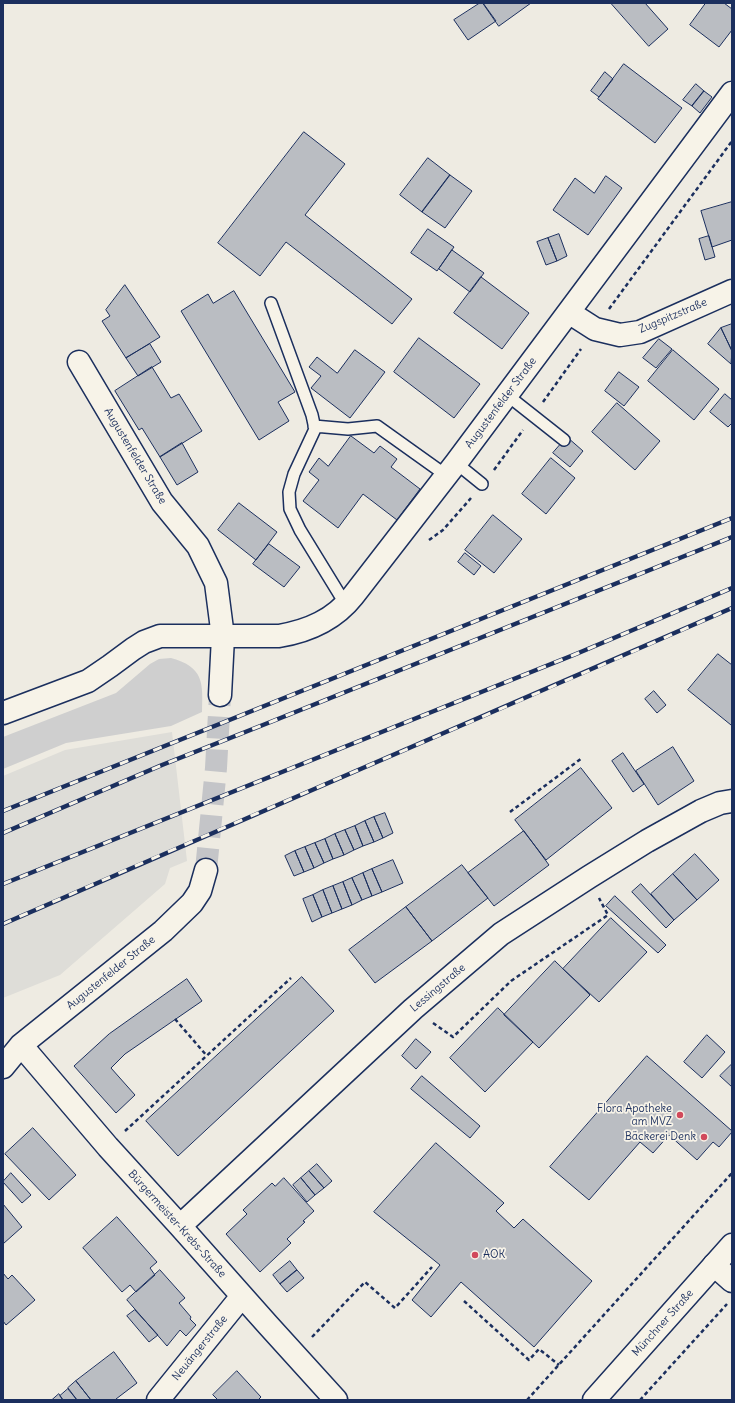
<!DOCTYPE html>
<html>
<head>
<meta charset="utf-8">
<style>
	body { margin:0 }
	#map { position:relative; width:735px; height:1403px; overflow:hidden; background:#eeebe2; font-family:Delius,sans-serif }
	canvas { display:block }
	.frame { position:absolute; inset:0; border:4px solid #1b2f5e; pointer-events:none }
</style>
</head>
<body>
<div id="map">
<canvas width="735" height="1403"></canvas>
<div class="frame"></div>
</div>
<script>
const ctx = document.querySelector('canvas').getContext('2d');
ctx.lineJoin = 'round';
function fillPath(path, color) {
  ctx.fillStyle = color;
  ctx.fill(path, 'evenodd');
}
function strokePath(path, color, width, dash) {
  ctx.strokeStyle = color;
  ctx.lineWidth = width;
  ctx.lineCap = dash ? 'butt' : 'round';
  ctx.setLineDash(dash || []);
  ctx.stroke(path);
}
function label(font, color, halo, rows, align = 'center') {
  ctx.font = font + ' Delius,sans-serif';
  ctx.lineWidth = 3.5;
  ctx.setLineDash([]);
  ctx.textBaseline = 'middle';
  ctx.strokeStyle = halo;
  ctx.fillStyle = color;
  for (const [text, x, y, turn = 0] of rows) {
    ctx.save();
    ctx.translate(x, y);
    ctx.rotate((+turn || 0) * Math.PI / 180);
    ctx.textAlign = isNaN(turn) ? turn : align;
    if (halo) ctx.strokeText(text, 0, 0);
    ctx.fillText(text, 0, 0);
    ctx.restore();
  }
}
fillPath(new Path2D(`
	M 172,732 L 187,861 L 170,868 L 165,884 L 60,975 L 3,998 L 3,776 L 65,750 Z`), '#deddd8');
fillPath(new Path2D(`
	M 171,658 C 204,667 203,683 202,712 L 171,726 L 66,743 L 3,769 L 3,737 L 116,693 L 150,664 L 159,659 Z`), '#cfcfcf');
const building = new Path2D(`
	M 480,3 L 483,3 L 496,21 L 468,40 L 454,20 Z
	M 483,3 L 531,3 L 499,26 Z
	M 611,3 L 645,3 L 668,29 L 649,46 Z
	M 706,3 L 724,3 L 732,9 L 732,30 L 719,47 L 690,25 Z
	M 624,64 L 682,108 L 655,143 L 598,99 Z
	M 605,72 L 613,79 L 599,97 L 591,91 Z
	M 696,84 L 704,91 L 692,106 L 683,100 Z
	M 704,91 L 712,97 L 700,113 L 692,106 Z
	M 304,132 L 345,164 L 305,215 L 412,299 L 392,324 L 286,242 L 260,276 L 218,243 Z
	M 428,158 L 450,175 L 422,212 L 400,195 Z
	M 450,175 L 472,191 L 445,228 L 422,212 Z
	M 606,176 L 622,188 L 588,235 L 553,210 L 575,178 L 594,193 Z
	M 732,202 L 732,240 L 712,247 L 701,211 Z
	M 428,229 L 454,247 L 437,271 L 411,253 Z
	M 559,234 L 567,256 L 557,261 L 548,238 Z
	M 709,236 L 715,257 L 705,260 L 699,239 Z
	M 548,238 L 557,261 L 546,265 L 537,242 Z
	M 452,250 L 484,273 L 470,292 L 439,269 Z
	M 481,277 L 529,313 L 502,349 L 454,313 Z
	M 125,285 L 160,337 L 126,358 L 102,321 L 110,316 L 106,310 Z
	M 234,291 L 295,392 L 278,402 L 289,421 L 259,440 L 181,311 L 208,294 L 213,303 Z
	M 732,324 L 732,351 L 721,328 Z
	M 721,328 L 732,351 L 731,364 L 708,344 Z
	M 419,338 L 480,384 L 454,418 L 394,372 Z
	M 659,339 L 672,349 L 656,368 L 643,358 Z
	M 150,344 L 161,362 L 138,376 L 126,358 Z
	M 355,350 L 385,372 L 350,418 L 311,388 L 321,376 L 309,367 L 317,357 L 337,373 Z
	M 673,350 L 719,389 L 694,420 L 648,381 Z
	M 152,367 L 171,398 L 179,394 L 202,431 L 160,457 L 142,428 L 139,430 L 115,391 Z
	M 619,372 L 639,387 L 624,406 L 605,391 Z
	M 725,394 L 732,400 L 732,423 L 728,427 L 710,412 Z
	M 617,403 L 660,441 L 635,470 L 592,432 Z
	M 351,436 L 374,453 L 380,446 L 397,459 L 391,467 L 420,489 L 397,520 L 363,494 L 338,528 L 303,501 L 319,480 L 309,472 L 319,458 L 328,466 Z
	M 567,437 L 583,451 L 570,467 L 553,453 Z
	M 182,443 L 198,472 L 177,485 L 160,457 Z
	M 551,458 L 575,478 L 546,514 L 522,494 Z
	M 239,503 L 277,532 L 256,560 L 218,530 Z
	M 493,515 L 522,539 L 494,573 L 465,550 Z
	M 269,544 L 300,567 L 284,587 L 253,564 Z
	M 465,553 L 481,566 L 474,575 L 458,562 Z
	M 718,654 L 732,665 L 732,724 L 731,725 L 688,690 Z
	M 654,691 L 666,705 L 657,713 L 645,699 Z
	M 673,747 L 694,781 L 658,805 L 636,771 Z
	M 623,753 L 644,784 L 633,792 L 612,761 Z
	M 581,768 L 612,808 L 546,860 L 515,820 Z
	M 385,813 L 393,833 L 383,838 L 374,817 Z
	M 374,817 L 383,838 L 374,842 L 365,821 Z
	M 365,821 L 374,842 L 363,846 L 355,826 Z
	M 355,826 L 363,846 L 354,850 L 345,830 Z
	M 345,830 L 354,850 L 344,855 L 335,834 Z
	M 524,831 L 549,865 L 494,906 L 468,873 Z
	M 335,834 L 344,855 L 333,859 L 325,839 Z
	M 325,839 L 333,859 L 324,863 L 315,843 Z
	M 315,843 L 324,863 L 314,868 L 305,847 Z
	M 305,847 L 314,868 L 304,872 L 295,851 Z
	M 295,851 L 304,872 L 294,876 L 285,856 Z
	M 695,854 L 719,880 L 697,900 L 673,874 Z
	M 393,860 L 403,883 L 382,892 L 372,869 Z
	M 462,865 L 488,898 L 432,941 L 406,907 Z
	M 372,869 L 382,892 L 372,896 L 363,873 Z
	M 363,873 L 372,896 L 362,900 L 352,878 Z
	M 673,874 L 697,900 L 674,920 L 651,894 Z
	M 352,878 L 362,900 L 352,905 L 343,882 Z
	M 343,882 L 352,905 L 342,909 L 333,886 Z
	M 641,884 L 674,920 L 666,928 L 632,892 Z
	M 333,886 L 342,909 L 332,913 L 323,890 Z
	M 323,890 L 332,913 L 322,917 L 313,895 Z
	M 313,895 L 322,917 L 312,922 L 303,899 Z
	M 615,896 L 666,945 L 658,953 L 606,906 Z
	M 406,907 L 432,941 L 375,983 L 349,950 Z
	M 611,918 L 647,952 L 599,1002 L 563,969 Z
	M 555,961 L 590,995 L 539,1048 L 504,1015 Z
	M 302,977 L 334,1011 L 178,1156 L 146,1121 Z
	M 187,979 L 202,1001 L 125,1054 L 111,1068 L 135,1095 L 116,1113 L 74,1066 L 109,1034 Z
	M 498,1008 L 533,1042 L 485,1092 L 450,1058 Z
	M 707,1035 L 725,1052 L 702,1078 L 684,1062 Z
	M 416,1039 L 431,1052 L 416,1069 L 402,1056 Z
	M 647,1056 L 732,1131 L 732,1132 L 719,1147 L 713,1142 L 697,1160 L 669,1135 L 653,1153 L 640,1142 L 589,1200 L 550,1167 Z
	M 732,1064 L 732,1087 L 720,1076 Z
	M 422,1076 L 480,1126 L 470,1138 L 411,1089 Z
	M 33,1128 L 76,1175 L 49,1200 L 5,1154 Z
	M 436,1143 L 504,1203 L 496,1211 L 514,1228 L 523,1219 L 592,1281 L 534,1347 L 461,1282 L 431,1317 L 412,1300 L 440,1265 L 374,1212 Z
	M 317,1164 L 332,1181 L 324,1188 L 309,1171 Z
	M 309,1171 L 324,1188 L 315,1195 L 301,1178 Z
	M 11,1173 L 31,1195 L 22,1203 L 3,1182 Z
	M 284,1178 L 314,1211 L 303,1221 L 305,1222 L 287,1239 L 291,1243 L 260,1272 L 226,1234 L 247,1214 L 243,1210 L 272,1183 L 275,1186 Z
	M 301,1178 L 315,1195 L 307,1202 L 293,1185 Z
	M 3,1204 L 22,1227 L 3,1244 Z
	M 117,1217 L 157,1262 L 150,1268 L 155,1275 L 136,1292 L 130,1285 L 122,1292 L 83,1248 Z
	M 290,1261 L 297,1270 L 280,1284 L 273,1275 Z
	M 160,1270 L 185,1298 L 179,1303 L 191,1317 L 190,1319 L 196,1325 L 186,1336 L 180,1330 L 167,1346 L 127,1300 Z
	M 297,1270 L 304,1278 L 287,1292 L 280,1284 Z
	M 3,1273 L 8,1279 L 12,1275 L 35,1300 L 6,1325 L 3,1321 Z
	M 135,1310 L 158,1335 L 149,1342 L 127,1316 Z
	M 114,1352 L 137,1383 L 116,1399 L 117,1400 L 91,1400 L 76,1381 Z
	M 237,1371 L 261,1397 L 258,1400 L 218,1400 L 213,1395 Z
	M 76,1381 L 91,1400 L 77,1400 L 68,1388 Z
	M 68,1389 L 77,1400 L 63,1400 L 60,1396 Z
	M 59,1394 L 63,1400 L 52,1400 Z`);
fillPath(building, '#babdc2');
strokePath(building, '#1b2f5e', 1);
strokePath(new Path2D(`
	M 206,870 L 216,768 L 220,695`), '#c4c5c8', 22, [22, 11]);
const service = new Path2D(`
	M 271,303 L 312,415 L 315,429 L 294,474 L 289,492 L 290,509 L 300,530 L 346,605
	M 507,395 L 564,440
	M 314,426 L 348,429 L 377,426 L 447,476
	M 456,463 L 482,484`);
const minor = new Path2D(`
	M 570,313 L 595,329 L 620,335 L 640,332 L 732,291
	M 79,362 L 162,502 L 198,546 L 216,583 L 223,637 L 220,695
	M 3,713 L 88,681 L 110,666 L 133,649 L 144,642 L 160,636 L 279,636 C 309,631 334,620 353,596 L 456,463 L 732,93
	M 21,1045 L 108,1147 L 180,1226 L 268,1325 L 336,1400
	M 3,1067 L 21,1045 L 163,931 L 192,903 L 200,891 L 206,870
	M 180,1226 L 413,1009 L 501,934 L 589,877 L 647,841 L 701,811 L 720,803 L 732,801
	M 714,1265 L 732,1281
	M 158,1400 L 242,1296`);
const secondary = new Path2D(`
	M 594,1400 L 732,1245`);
strokePath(service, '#1b2f5e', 14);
strokePath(minor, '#1b2f5e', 25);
strokePath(secondary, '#1b2f5e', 25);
strokePath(new Path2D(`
	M 609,309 L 732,141
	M 543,402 L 581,349
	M 494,470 L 523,430
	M 429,540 L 443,530 L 471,498
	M 510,812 L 582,758
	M 175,1019 L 207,1056
	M 433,1023 L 453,1037 L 511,981 L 608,915 L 599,898
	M 125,1131 L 291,978
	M 464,1301 L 529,1360 L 539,1349 L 559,1365
	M 312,1337 L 365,1282 L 395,1308 L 432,1267
	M 527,1400 L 732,1173
	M 640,1400 L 727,1304`), '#1b2f5e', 2.5, [4, 3]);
strokePath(service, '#f7f3e8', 11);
strokePath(minor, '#f7f3e8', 22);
strokePath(secondary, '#f7f3e8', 22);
const rail = new Path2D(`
	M 3,811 L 732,518
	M 3,833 L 162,765 L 273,721 L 732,537
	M 3,884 L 576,654 L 732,588
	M 3,924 C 245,817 490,715 732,608`);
strokePath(rail, '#1b2f5e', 4.5);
strokePath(rail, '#f7f3e8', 3, [9]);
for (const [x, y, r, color] of [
	[680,1115,4,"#d1495b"],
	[704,1137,4,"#d1495b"],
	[475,1255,4,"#d1495b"]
]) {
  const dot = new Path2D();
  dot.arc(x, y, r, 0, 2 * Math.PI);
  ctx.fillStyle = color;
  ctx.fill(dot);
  strokePath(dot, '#f7f3e8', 1.5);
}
label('11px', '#1b2f5e', '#f7f3e8', [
	["Zugspitzstraße",673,316,-23],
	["Augustenfelder Straße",501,403,-53],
	["Augustenfelder Straße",135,456,59],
	["Augustenfelder Straße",111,973,-39],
	["Lessingstraße",438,988,-40],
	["Bürgermeister-Krebs-Straße",177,1224,48],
	["Münchner Straße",663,1323,-48],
	["Neuängerstraße",200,1348,-51]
]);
label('11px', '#1b2f5e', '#f7f3e8', [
	["Flora Apotheke",672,1109],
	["am MVZ",672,1122],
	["Bäckerei Denk",696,1137],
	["AOK",483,1255,"left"]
], 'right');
</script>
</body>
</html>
